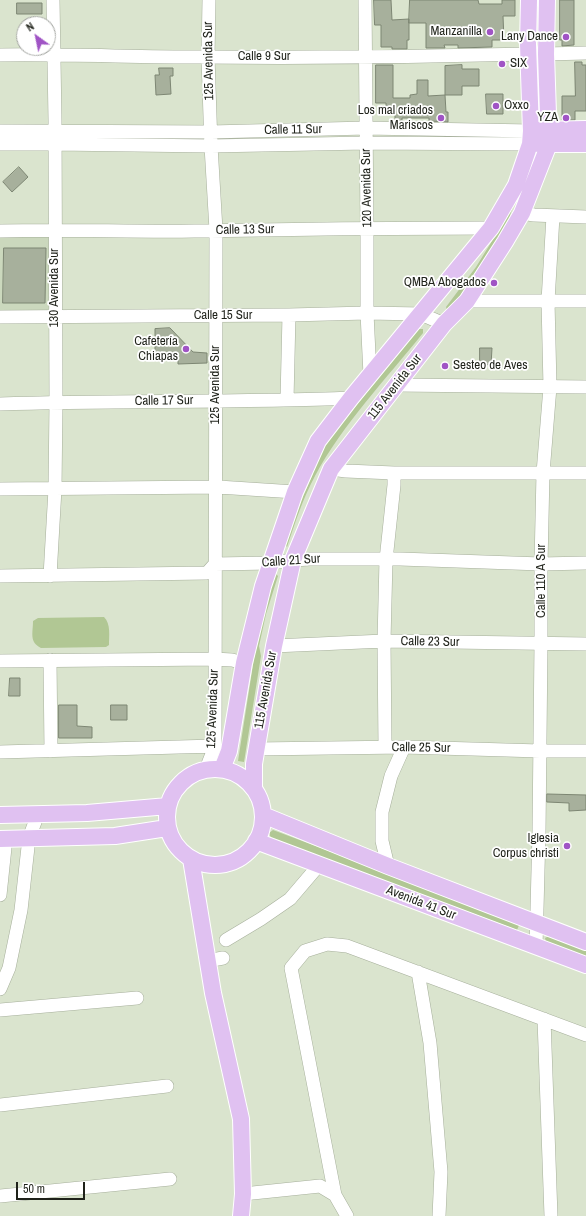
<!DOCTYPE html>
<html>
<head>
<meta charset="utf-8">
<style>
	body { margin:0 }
	#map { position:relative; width:586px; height:1216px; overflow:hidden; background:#dae4ce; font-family:"Archivo Narrow",sans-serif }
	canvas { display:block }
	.north { position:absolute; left:16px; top:16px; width:40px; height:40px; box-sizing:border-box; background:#fff; border:1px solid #a5a7a3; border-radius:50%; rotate:327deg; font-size:11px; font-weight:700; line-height:16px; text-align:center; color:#1f221a }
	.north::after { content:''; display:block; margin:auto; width:14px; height:18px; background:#a054c5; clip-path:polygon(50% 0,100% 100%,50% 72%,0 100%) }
	.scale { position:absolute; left:16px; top:1182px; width:69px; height:18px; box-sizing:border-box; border:2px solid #1f221a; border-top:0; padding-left:5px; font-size:12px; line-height:14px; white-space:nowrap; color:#1f221a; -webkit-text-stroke:3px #fff; paint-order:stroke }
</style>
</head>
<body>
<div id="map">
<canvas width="586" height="1216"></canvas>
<div class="north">N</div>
<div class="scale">50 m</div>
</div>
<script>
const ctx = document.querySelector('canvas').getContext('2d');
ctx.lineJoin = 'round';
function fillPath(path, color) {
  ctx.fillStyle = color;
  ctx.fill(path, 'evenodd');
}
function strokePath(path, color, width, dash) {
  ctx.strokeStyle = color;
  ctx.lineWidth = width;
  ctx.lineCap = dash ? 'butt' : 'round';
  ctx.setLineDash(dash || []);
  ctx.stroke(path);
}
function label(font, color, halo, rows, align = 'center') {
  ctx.font = font + ' "Archivo Narrow",sans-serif';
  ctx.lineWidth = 3.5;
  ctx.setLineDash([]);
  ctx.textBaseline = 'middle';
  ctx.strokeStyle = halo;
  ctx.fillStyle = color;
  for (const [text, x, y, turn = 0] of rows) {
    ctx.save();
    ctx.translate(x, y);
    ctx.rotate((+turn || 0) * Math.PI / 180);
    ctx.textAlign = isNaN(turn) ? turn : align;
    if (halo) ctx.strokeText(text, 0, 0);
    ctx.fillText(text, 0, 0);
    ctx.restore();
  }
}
fillPath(new Path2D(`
	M 0,237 L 51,237 L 51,314 L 0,314 Z`), '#cbd8bd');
fillPath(new Path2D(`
	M 534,0 L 541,0 L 541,125 L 536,125 L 537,50 L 534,44 Z
	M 536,151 L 536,154 L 511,212 L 507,228 L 467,290 L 447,310 L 446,307 L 476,267 L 492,241 L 502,223 Z
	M 418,329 L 423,329 L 423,333 C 387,378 342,425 315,476 C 303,498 295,523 287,547 L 285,544 L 298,508 L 312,476 L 316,461 L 326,444 L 350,413 Z
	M 276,574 L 278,576 L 266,614 L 259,646 L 261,656 L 244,762 L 238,761 L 255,652 L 263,614 L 274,576 Z
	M 104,617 C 111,624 109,636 109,645 L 106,647 L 41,648 C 29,642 33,633 33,621 L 38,618 Z
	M 273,830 L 520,923 L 517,930 L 271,838 L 269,833 Z
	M 549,936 L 586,950 L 586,957 L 546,942 L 545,938 Z`), '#b1c794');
const building = new Path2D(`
	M 374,0 L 391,0 L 392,20 L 409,19 L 409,40 L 407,40 L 407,49 L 392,49 L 392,47 L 381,47 L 381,25 L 375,25 Z
	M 410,0 L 478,0 L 479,4 L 502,4 L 502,0 L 515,0 L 515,16 L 503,16 L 504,40 L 492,40 L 492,47 L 458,48 L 458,45 L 444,45 L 445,48 L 426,48 L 426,23 L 409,23 Z
	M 560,0 L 574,0 L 574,45 L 562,46 L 562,40 L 560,40 Z
	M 17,3 L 42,3 L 42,14 L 17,14 Z
	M 575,62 L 582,62 L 582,65 L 586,65 L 586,111 L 575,111 L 575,120 L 562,120 L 562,96 L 575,96 Z
	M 376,65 L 393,65 L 393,98 L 410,98 L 410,95 L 417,94 L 417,80 L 428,80 L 428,96 L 445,95 L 446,112 L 448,112 L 448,122 L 429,121 L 429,118 L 402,118 L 402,121 L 395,121 L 395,112 L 386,112 L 386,103 L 376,103 Z
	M 462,65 L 462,69 L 479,69 L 479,86 L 462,86 L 462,95 L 445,95 L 445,66 Z
	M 159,68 L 173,68 L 173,76 L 170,76 L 171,94 L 156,95 L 155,75 L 159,75 Z
	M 486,94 L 503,94 L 503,114 L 487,114 Z
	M 19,167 L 28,177 L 12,192 L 3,182 Z
	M 4,248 L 46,248 L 45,303 L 3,303 Z
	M 170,328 L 193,352 L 207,353 L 207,363 L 178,364 L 178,358 L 155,358 L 155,329 Z
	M 480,348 L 492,348 L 491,365 L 480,364 Z
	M 10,678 L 20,678 L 20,696 L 9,696 Z
	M 59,705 L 77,705 L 77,726 L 92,727 L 92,738 L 59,738 Z
	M 111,705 L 127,705 L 127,720 L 111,720 Z
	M 547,794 L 586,795 L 586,810 L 569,811 L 569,803 L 547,802 Z`);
fillPath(building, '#a7b09c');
strokePath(building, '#7d8673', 1);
const minor = new Path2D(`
	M 365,0 L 367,228 L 367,313 L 370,375
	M 546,54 L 586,53
	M 0,55 C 67,54 133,57 199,57 C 309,58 419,57 529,54
	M 0,131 L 211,132 L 366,128 L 531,131
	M 0,144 L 55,144 L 211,146 L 366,143 L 530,144
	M 522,213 L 534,215 L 586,217
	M 0,231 C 65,229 129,232 194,231 C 293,229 392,228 491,228
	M 467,301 L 586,301
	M 0,317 L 289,315 L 367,313 L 421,314 L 444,324
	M 396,385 L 586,387
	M 287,400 L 289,315
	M 0,404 C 117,400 234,403 351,398
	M 331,469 L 346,471 L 394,473 L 586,473
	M 0,489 L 218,487 L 295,492
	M 0,576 L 207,573 L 215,564 L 271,563 L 293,560 L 310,559 L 400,559 L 541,564 L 586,563
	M 50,576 L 55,489 L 56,403 L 55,120 L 53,0
	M 274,646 L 384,641 L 586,644
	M 50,660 L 51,751
	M 0,661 L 214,659 L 232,660 L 244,663
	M 385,747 L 384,641 L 386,560 L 394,485 L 394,473
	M 256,749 L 404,747 L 540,751 L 586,751
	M 0,752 L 215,746
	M 206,769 L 215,746 L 216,230 L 211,146 L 208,57 L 209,0
	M 388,866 L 382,841 L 382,812 L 391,776 L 404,747
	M 0,895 L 6,838
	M 226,940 L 261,919 L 290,899 L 319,865
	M 536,947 L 539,832 L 541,644 L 541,564 L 543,473 L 550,387 L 548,301 L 553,216
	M 207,961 L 223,958
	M 418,972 L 430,1043 L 441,1172 L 439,1216
	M 0,989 L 9,968 L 21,910 L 29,838 L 38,814
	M 0,1010 L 137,998
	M 544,1019 L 551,1216
	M 0,1105 L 167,1086
	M 243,1194 L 320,1186 L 335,1195
	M 0,1196 L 170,1179
	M 347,1216 L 335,1195 L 291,968 L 305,951 L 327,944 L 347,946 L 586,1035`);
const major = new Path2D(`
	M 538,130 L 586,129
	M 538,144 L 586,144
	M167 817a48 48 0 1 1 96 0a48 48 0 1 1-96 0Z
	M 222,769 L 229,751 L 244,663 L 263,586 L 295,492 L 318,441 L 351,398 L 491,228 L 516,185 L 530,144 L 531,131 L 528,44 L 529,0
	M 254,787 L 254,764 L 274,646 L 293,560 L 331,469 L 444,324 L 467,301 L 505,242 L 522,213 L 549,144 L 546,54 L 547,0
	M 0,815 L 87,813 L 168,806
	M 263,815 L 388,866 L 586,942
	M 0,839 L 115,836 L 167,828
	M 256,841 L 586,965
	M 191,859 L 213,993 L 241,1119 L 243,1194 L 241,1216`);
strokePath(minor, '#a6af9b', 14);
strokePath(major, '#fff', 18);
strokePath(minor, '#fff', 13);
strokePath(major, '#e0c1f1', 16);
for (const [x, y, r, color] of [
	[490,32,4,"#a054c5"],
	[566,37,4,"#a054c5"],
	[502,64,4,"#a054c5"],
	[496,106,4,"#a054c5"],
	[441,118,4,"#a054c5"],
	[566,118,4,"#a054c5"],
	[494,283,4,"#a054c5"],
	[186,349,4,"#a054c5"],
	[445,366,4,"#a054c5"],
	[567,846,4,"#a054c5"]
]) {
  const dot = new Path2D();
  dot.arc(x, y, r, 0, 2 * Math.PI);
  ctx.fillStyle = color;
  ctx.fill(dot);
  strokePath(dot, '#fff', 1.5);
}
label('13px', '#1f221a', '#fff', [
	["Manzanilla",482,32],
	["Lany Dance",558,37],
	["SIX",510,64,"left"],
	["Oxxo",504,106,"left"],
	["Los mal criados",433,111],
	["Mariscos",433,126],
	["YZA",558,118],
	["QMBA Abogados",486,283],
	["Cafetería",178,342],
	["Chiapas",178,357],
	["Sesteo de Aves",453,366,"left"],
	["Iglesia",559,839],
	["Corpus christi",559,854]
], 'right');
label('13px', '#1f221a', '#fff', [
	["Calle 9 Sur",264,57],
	["125 Avenida Sur",209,61,-91],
	["Calle 11 Sur",293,130,-1],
	["120 Avenida Sur",367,188,-91],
	["Calle 13 Sur",245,230,-1],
	["130 Avenida Sur",55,288,-90],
	["Calle 15 Sur",223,316],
	["125 Avenida Sur",216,385,-90],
	["115 Avenida Sur",395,387,-52],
	["Calle 17 Sur",164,401,-1],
	["Calle 21 Sur",291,561,-4],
	["Calle 110 A Sur",542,581,-90],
	["Calle 23 Sur",430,642,1],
	["115 Avenida Sur",266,690,-80],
	["125 Avenida Sur",213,709,-88],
	["Calle 25 Sur",421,748,1],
	["Avenida 41 Sur",421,903,21]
]);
</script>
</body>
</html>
